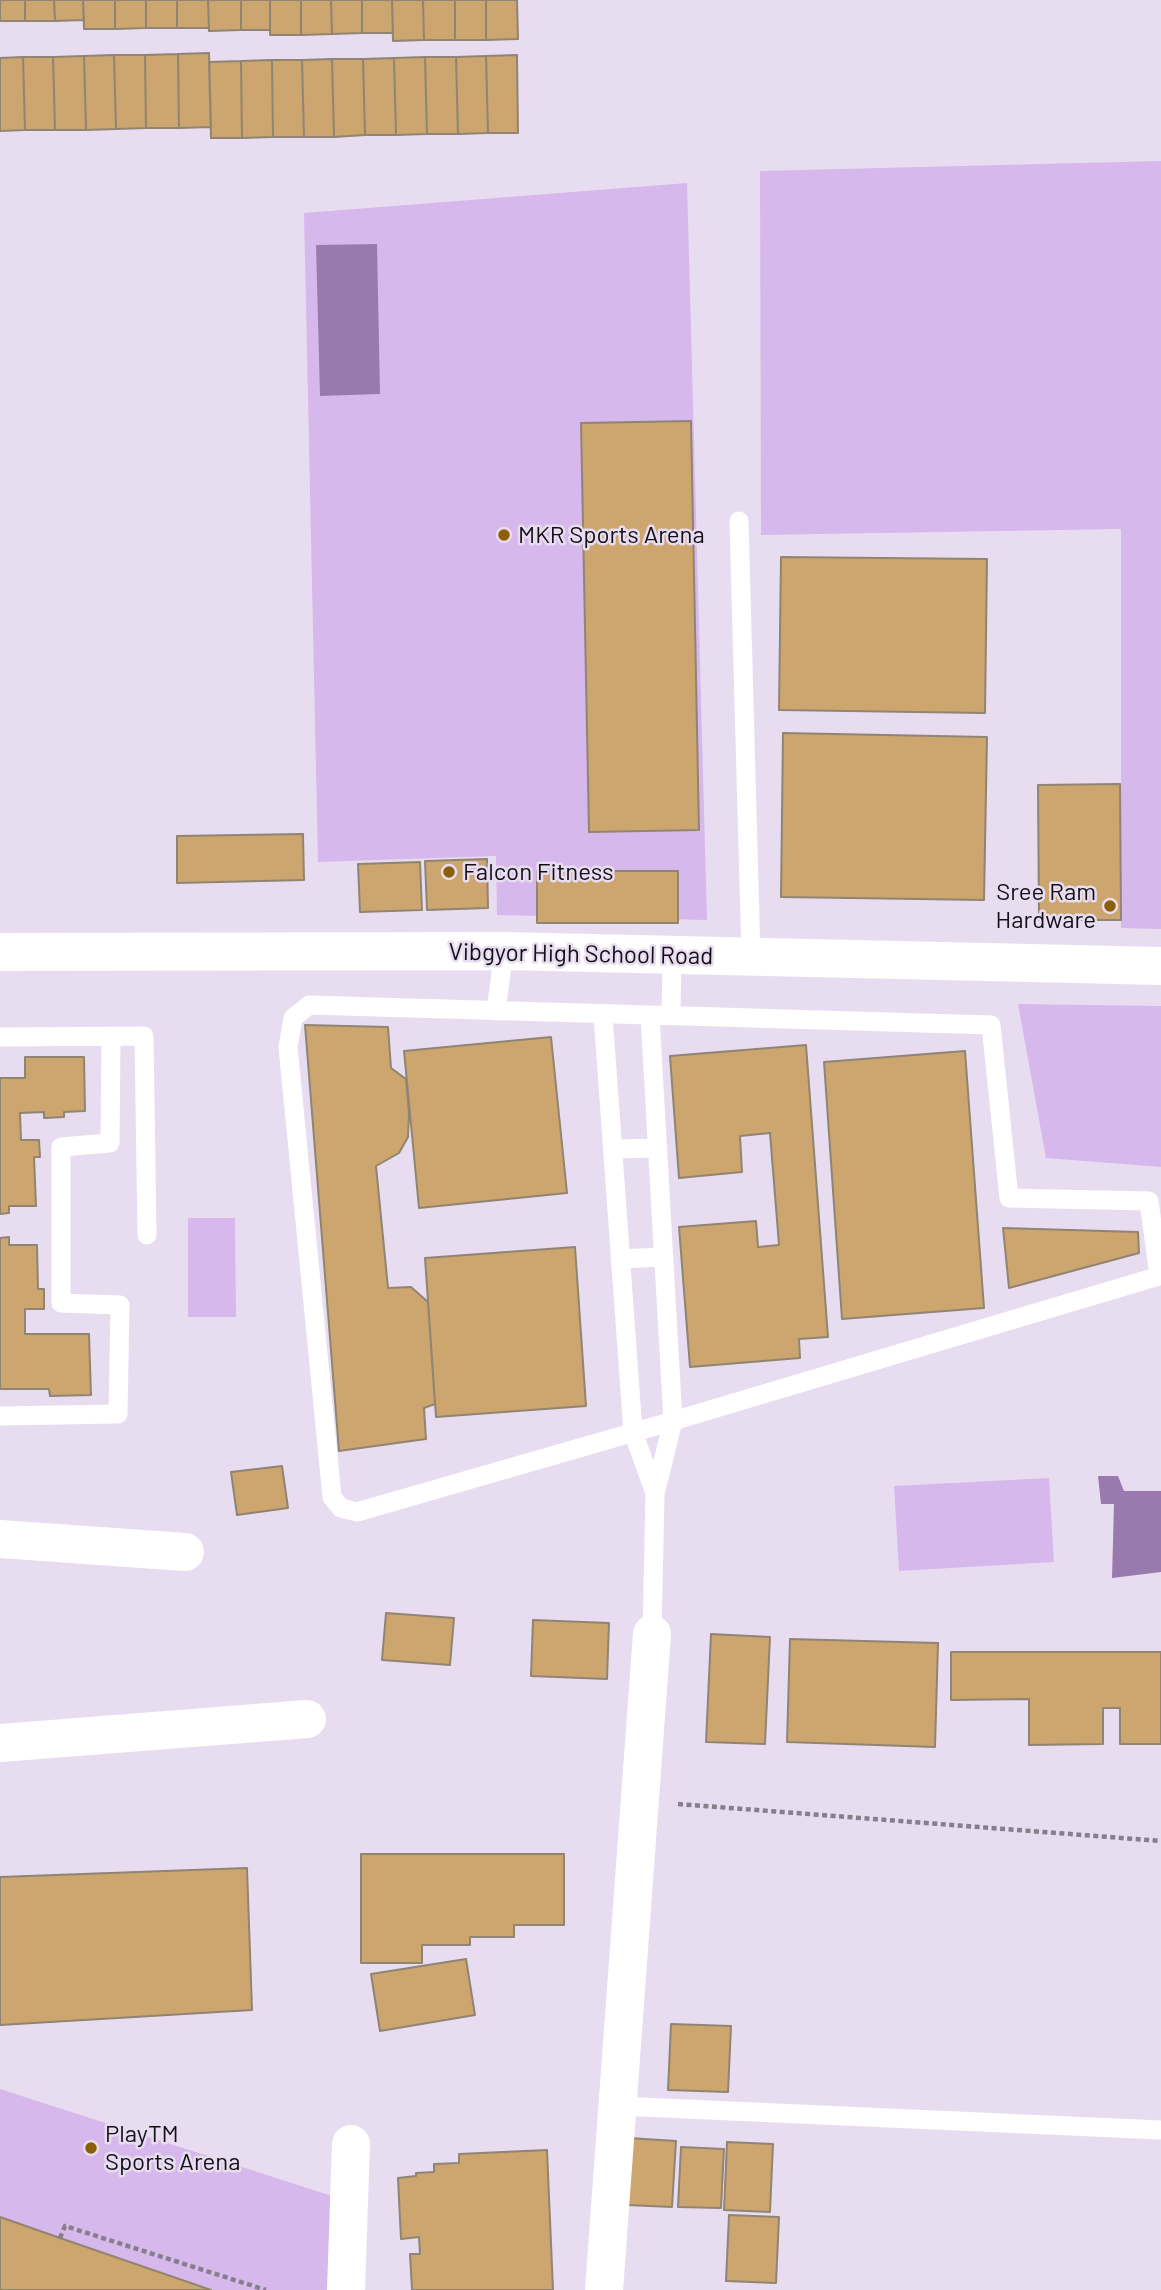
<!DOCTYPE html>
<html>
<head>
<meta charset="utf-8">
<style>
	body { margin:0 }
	canvas { display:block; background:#e8ddf0 }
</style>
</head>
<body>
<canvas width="1161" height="2290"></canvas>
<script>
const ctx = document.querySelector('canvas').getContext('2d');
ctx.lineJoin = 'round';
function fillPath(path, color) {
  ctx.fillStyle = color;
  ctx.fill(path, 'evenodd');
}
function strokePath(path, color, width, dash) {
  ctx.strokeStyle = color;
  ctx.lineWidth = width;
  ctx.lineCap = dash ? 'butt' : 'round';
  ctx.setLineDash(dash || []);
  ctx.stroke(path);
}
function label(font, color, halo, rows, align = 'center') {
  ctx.font = font + ' Barlow,sans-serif';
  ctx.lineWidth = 5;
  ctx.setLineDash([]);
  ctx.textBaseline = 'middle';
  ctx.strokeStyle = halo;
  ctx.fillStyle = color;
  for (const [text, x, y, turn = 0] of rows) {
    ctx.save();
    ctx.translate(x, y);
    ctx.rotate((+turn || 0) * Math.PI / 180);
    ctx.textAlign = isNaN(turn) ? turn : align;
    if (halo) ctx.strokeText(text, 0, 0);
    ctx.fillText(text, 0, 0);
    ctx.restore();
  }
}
fillPath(new Path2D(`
	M 1161,161 L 1161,929 L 1121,928 L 1121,529 L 761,535 L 760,171 Z
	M 687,183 L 707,920 L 497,915 L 496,856 L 318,862 L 304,213 Z
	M 1018,1004 L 1161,1006 L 1161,1167 L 1046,1158 Z
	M 188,1218 L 235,1218 L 236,1317 L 188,1317 Z
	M 1049,1478 L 1054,1562 L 899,1571 L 894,1486 Z
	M 0,2089 L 363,2206 L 361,2290 L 0,2290 Z`), '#d7b8ec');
fillPath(new Path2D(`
	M 377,244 L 380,394 L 320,396 L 316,245 Z
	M 1098,1476 L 1118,1476 L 1124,1491 L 1161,1491 L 1161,1572 L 1112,1578 L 1114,1504 L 1101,1504 Z`), '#9a7aae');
const building = new Path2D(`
	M 0,0 L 25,0 L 25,21 L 0,21 Z
	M 25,0 L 54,0 L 55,21 L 25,21 Z
	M 54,0 L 83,0 L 84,20 L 55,21 Z
	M 83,0 L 115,0 L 115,29 L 84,29 Z
	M 115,0 L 146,0 L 146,28 L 115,29 Z
	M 146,0 L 177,0 L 177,28 L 146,28 Z
	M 177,0 L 208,0 L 209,28 L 177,28 Z
	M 208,0 L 241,0 L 241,30 L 209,31 Z
	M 241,0 L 270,0 L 270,30 L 241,30 Z
	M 270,0 L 301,0 L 301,35 L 270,35 Z
	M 301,0 L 331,0 L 332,34 L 301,35 Z
	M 331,0 L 362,0 L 362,33 L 332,34 Z
	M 362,0 L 392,0 L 393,33 L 362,33 Z
	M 392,0 L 423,0 L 424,40 L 393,41 Z
	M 423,0 L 455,0 L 455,40 L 424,40 Z
	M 455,0 L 486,0 L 486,40 L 455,40 Z
	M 486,0 L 517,0 L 518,39 L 486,40 Z
	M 209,53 L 211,127 L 179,128 L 178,54 Z
	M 178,54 L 179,128 L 146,128 L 145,55 Z
	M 114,55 L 116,129 L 86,130 L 84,56 Z
	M 114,55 L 145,55 L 146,128 L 116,129 Z
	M 517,55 L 518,133 L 488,133 L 486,56 Z
	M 84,56 L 86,130 L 55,130 L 53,57 Z
	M 486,56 L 488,133 L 458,134 L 456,57 Z
	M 23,57 L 25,130 L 0,131 L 0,58 Z
	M 23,57 L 53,57 L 55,130 L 25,130 Z
	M 425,57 L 427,134 L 396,135 L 394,58 Z
	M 425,57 L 456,57 L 458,134 L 427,134 Z
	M 394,58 L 396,135 L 365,135 L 363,59 Z
	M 332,59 L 334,137 L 304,137 L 302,60 Z
	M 332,59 L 363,59 L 365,135 L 334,137 Z
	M 272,60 L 273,137 L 242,138 L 241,61 Z
	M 272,60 L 302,60 L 304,137 L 273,137 Z
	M 241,61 L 242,138 L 211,138 L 209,62 Z
	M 691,421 L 699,830 L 589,832 L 581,423 Z
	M 781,557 L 987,559 L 985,713 L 779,710 Z
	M 783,733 L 987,737 L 984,900 L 781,897 Z
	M 1120,784 L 1121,920 L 1039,920 L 1038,785 Z
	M 303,834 L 304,880 L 177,883 L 177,836 Z
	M 487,859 L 488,908 L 427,910 L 425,861 Z
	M 420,862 L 422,910 L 360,912 L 358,864 Z
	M 537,871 L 678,871 L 678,923 L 537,923 Z
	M 305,1025 L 388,1027 L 391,1068 L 406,1079 L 409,1113 L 408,1137 L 399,1153 L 376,1166 L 388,1288 L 411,1287 L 428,1302 L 435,1404 L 424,1408 L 426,1439 L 339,1451 Z
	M 551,1037 L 567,1193 L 419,1208 L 404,1051 Z
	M 806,1045 L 828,1337 L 799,1339 L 800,1358 L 690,1367 L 679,1227 L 756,1221 L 758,1247 L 779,1245 L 770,1133 L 740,1136 L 742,1172 L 679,1178 L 670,1056 Z
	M 965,1051 L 984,1308 L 842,1319 L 824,1062 Z
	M 25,1057 L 84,1057 L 85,1111 L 64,1112 L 64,1117 L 44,1118 L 44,1112 L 20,1113 L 21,1140 L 39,1140 L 40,1157 L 34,1157 L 36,1206 L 9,1206 L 9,1213 L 0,1214 L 0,1078 L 25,1078 Z
	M 1003,1228 L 1138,1232 L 1139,1253 L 1009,1288 Z
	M 9,1237 L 9,1245 L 37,1245 L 38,1289 L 44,1289 L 44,1309 L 25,1309 L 25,1334 L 89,1334 L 91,1395 L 50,1396 L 49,1389 L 0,1389 L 0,1238 Z
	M 575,1247 L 586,1406 L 436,1417 L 425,1258 Z
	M 282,1466 L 288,1508 L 237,1515 L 231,1472 Z
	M 386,1613 L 454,1618 L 450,1665 L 382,1660 Z
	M 533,1620 L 609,1623 L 607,1679 L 531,1676 Z
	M 711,1634 L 770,1637 L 765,1744 L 706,1742 Z
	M 790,1639 L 938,1643 L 935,1747 L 787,1742 Z
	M 951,1652 L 1161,1652 L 1161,1744 L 1120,1744 L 1120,1708 L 1103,1708 L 1103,1744 L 1029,1745 L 1029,1699 L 951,1700 Z
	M 361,1854 L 564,1854 L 564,1925 L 514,1925 L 514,1937 L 470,1937 L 470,1945 L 422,1945 L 422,1963 L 361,1963 Z
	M 247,1868 L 252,2010 L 0,2025 L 0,1877 Z
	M 466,1959 L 475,2015 L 380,2031 L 371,1974 Z
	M 671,2024 L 731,2026 L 728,2092 L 668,2090 Z
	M 629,2138 L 676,2141 L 672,2207 L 626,2205 Z
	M 727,2142 L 773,2144 L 770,2212 L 724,2210 Z
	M 681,2147 L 724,2149 L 721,2208 L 678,2207 Z
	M 547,2150 L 553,2290 L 412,2290 L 410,2254 L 420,2254 L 419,2237 L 401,2239 L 398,2178 L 416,2176 L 416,2173 L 434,2172 L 434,2164 L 459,2163 L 459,2154 Z
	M 729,2215 L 779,2217 L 776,2283 L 726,2281 Z
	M 0,2217 L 60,2238 L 211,2290 L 0,2290 Z`);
fillPath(building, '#cca56f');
strokePath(building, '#908473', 2);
strokePath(new Path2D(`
	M 678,1804 L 1161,1841
	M 60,2238 L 65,2226 L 266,2290`), '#867e8b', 4.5, [5, 3.5]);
strokePath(new Path2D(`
	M 739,521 L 751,957
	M 309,1005 L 991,1025 L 1009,1198 L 1149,1201 L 1159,1276 L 673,1421 L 357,1512 L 341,1508 L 332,1497 L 288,1047 L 293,1018 Z
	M 496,1011 L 504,951
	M 603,1015 L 633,1432 L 655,1493
	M 650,1016 L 673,1421 L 655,1494 L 652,1634
	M 671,1016 L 672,956
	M 0,1037 L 144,1036 L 147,1235
	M 613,1149 L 658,1148
	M 620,1259 L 663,1257
	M 0,1416 L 118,1414 L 120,1305 L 61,1303 L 61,1147 L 110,1143 L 111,1037
	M 618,2106 L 1161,2130`), '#fff', 19);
strokePath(new Path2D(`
	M 0,1539 L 185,1552
	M 0,1743 L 307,1719
	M 346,2290 L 351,2144
	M 604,2290 L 652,1634`), '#fff', 38);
strokePath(new Path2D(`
	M 0,952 L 504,951 L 1161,966`), '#fff', 38);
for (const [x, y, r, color] of [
	[504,535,7,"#8c5e05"],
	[449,872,7,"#8c5e05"],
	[1110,906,7,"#8c5e05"],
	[91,2148,7,"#8c5e05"]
]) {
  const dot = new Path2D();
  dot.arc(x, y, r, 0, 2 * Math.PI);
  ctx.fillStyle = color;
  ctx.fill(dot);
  strokePath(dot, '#e8ddf0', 2.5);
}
label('24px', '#130f15', '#e8ddf0', [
	["MKR Sports Arena",518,535],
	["Falcon Fitness",463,872],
	["Sree Ram",1096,892,"right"],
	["Hardware",1096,920,"right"],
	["PlayTM",105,2134],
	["Sports Arena",105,2162]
], 'left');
label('24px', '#130f15', '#e8ddf0', [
	["Vibgyor High School Road",581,954,1]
]);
</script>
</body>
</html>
